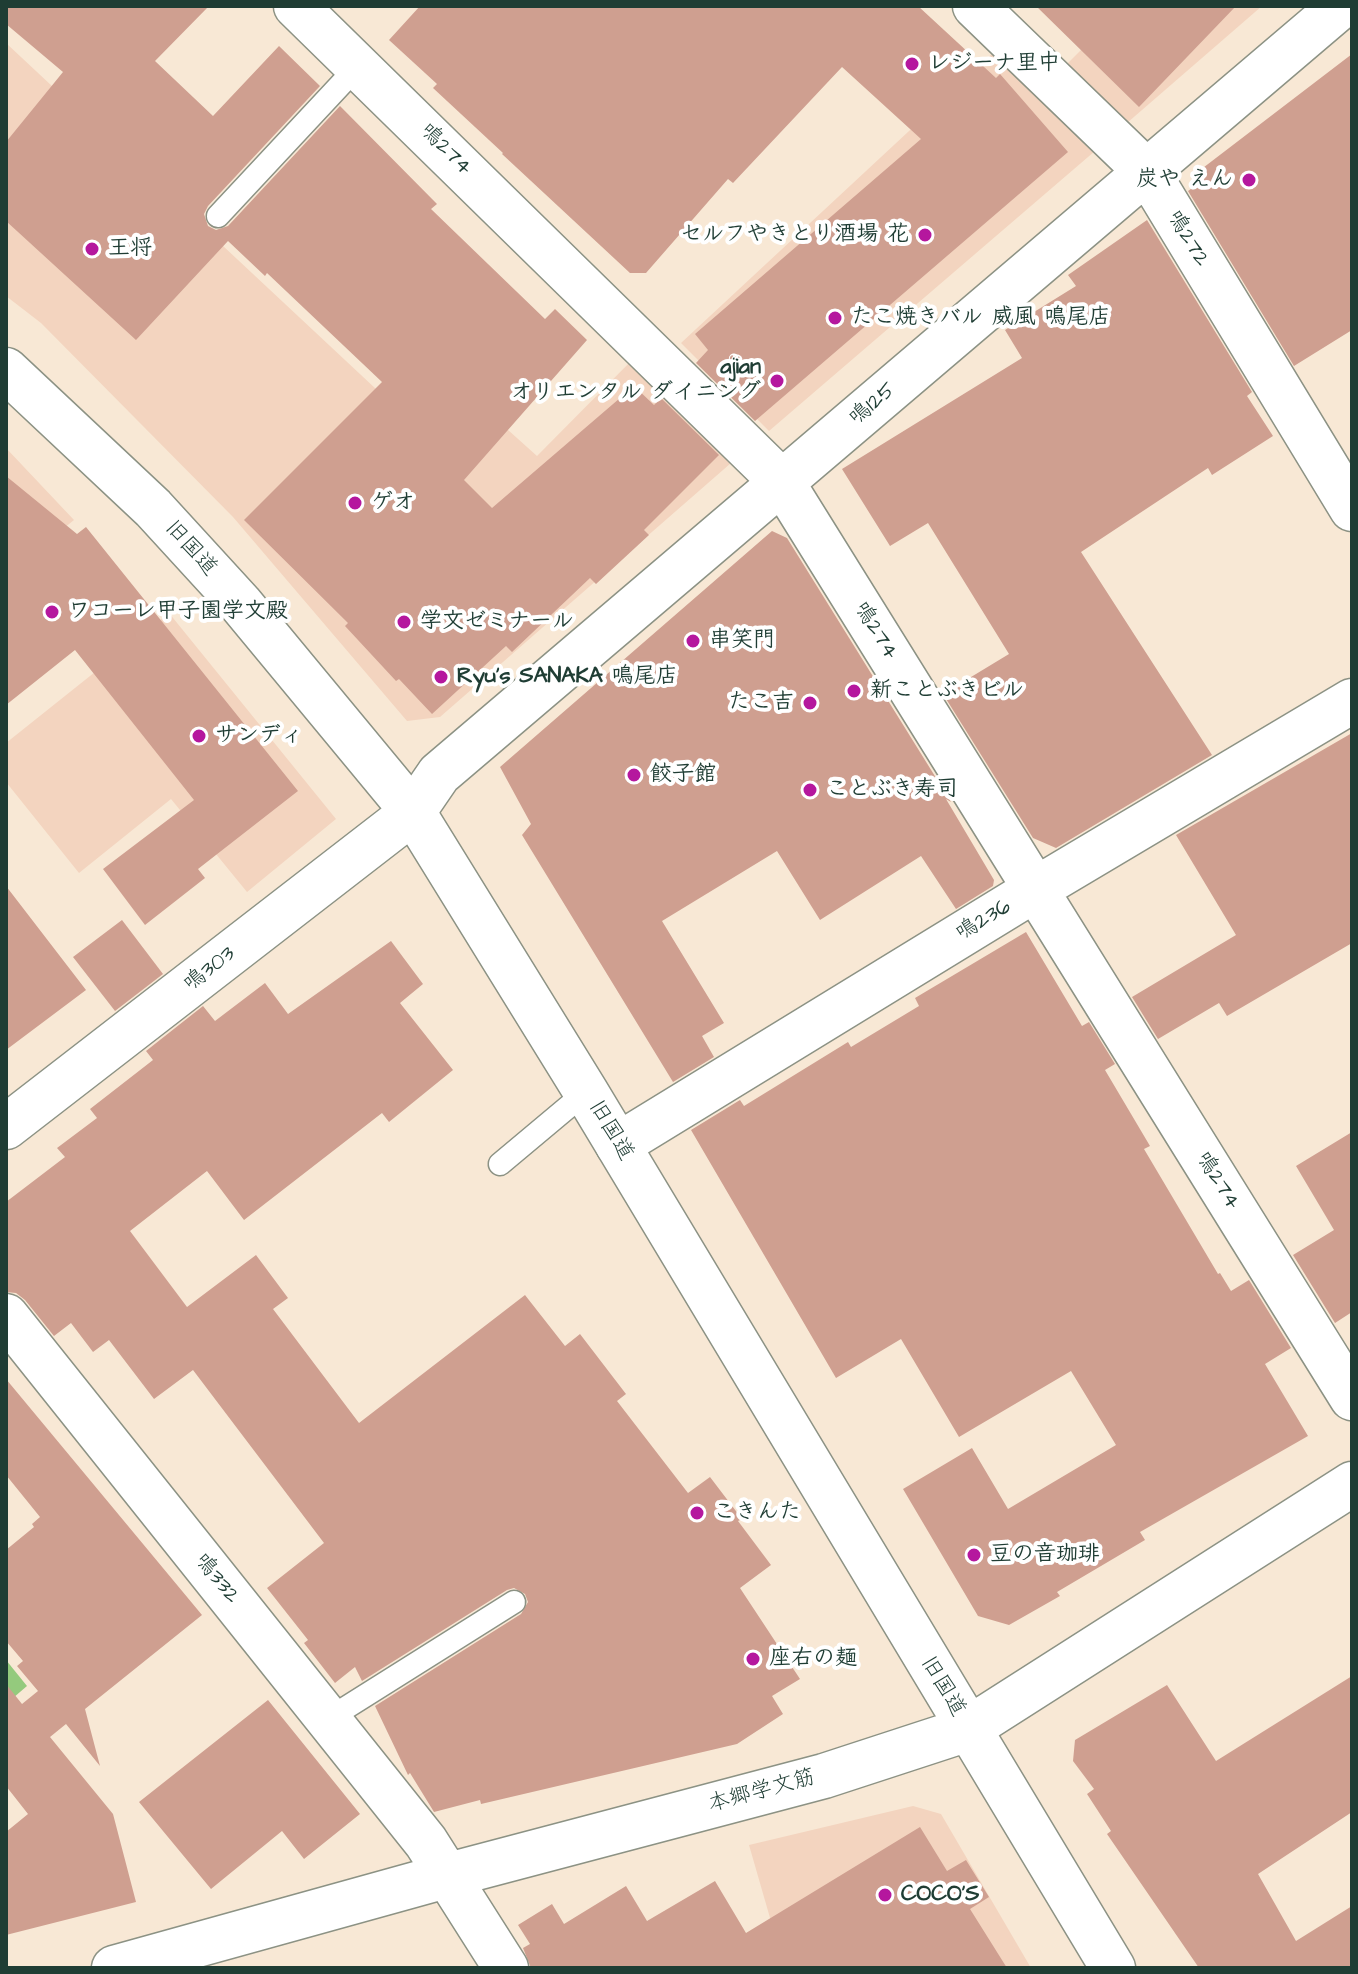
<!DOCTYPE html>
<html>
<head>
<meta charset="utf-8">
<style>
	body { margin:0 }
	#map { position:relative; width:1358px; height:1974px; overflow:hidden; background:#f8e8d5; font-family:"Architects Daughter",sans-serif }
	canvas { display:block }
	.frame { position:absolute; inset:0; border:8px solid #1f3d34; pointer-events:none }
</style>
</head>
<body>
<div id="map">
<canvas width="1358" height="1974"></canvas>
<div class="frame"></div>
</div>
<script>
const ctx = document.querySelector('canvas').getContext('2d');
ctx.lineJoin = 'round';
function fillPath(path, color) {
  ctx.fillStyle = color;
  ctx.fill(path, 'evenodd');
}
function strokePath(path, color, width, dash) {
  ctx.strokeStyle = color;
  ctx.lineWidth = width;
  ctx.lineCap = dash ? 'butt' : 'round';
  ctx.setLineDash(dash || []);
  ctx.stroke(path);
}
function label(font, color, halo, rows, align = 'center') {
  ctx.font = font + ' "Architects Daughter","Klee One",sans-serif';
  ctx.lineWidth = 8;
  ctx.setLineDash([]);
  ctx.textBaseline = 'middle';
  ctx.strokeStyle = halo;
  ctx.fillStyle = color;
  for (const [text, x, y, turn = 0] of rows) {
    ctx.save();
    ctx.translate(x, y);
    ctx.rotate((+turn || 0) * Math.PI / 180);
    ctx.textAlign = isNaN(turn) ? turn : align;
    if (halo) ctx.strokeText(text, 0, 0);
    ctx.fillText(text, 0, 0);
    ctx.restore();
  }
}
fillPath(new Path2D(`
	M 1125,6 L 1262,6 L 1127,123 L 1066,65 Z
	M 6,43 L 407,418 L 448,376 L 537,456 L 636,356 L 731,463 L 440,717 L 407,721 L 233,517 L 41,323 L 6,296 Z
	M 994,52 L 1095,151 L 769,431 L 681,343 Z
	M 6,448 L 74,520 L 6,575 Z
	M 169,613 L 336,819 L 247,892 L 171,799 L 79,873 L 6,782 L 6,743 Z
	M 913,1806 L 941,1814 L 1031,1968 L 788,1968 L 781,1956 L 749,1845 Z`), '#f3d4bf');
fillPath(new Path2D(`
	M 6,1660 L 27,1686 L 6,1704 Z`), '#94ca7d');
fillPath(new Path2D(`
	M 6,6 L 209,6 L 155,61 L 213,116 L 279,46 L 320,86 L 208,206 L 204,214 L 208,226 L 216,230 L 228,226 L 340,106 L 437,204 L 431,209 L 545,319 L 555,309 L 587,340 L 464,480 L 492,508 L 634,386 L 654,405 L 661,398 L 719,455 L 644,530 L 649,535 L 596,584 L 590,578 L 512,652 L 506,646 L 432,714 L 399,679 L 396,681 L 345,626 L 348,623 L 244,520 L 382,382 L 267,273 L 265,276 L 228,241 L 136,340 L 6,221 L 6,142 L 63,72 L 6,24 Z
	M 420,6 L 918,6 L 996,78 L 1000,74 L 1068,152 L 755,421 L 696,363 L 708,350 L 695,334 L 921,139 L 842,67 L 733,183 L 728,179 L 646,273 L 630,273 L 502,154 L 503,153 L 433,88 L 437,84 L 389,40 Z
	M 1036,6 L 1236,6 L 1139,107 Z
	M 1352,54 L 1352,330 L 1294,366 L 1188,191 L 1201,182 L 1195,174 Z
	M 1147,220 L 1252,392 L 1247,396 L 1273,436 L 1212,475 L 1208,468 L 1081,552 L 1212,755 L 1056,848 L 1033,838 L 943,694 L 1009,654 L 928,523 L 890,546 L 842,469 L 1022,358 L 1005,330 L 1076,286 L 1068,275 Z
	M 6,476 L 77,534 L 86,527 L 298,791 L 198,869 L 205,878 L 145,925 L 103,869 L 194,800 L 75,650 L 6,705 Z
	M 772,531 L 787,538 L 951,802 L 946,799 L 994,880 L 993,886 L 956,909 L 921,856 L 820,920 L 777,851 L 662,921 L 724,1023 L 702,1036 L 714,1057 L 673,1082 L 522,835 L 531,824 L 500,767 Z
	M 1352,733 L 1352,943 L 1227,1016 L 1219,1003 L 1158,1039 L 1132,997 L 1236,935 L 1176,835 Z
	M 6,886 L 86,990 L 6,1050 Z
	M 122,920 L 163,974 L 115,1011 L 73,957 Z
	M 1026,932 L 1082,1026 L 1089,1022 L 1115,1064 L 1105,1070 L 1150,1146 L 1144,1149 L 1218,1274 L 1220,1273 L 1231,1291 L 1249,1280 L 1291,1348 L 1265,1364 L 1308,1436 L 1140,1532 L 1145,1540 L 1057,1592 L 1060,1596 L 1009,1625 L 978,1616 L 903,1489 L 972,1448 L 1008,1509 L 1116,1445 L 1071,1371 L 959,1437 L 901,1339 L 836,1378 L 691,1130 L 740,1100 L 744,1106 L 848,1042 L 851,1047 L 919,1006 L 915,998 Z
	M 391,941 L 423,984 L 400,1003 L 453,1070 L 389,1122 L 382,1113 L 244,1220 L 207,1171 L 130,1231 L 187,1307 L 256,1255 L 288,1298 L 273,1309 L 359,1423 L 525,1295 L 565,1346 L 580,1334 L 626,1394 L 617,1401 L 688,1493 L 710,1477 L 742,1519 L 738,1521 L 771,1565 L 740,1588 L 800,1679 L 772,1696 L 783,1714 L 737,1744 L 481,1804 L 480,1800 L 434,1812 L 410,1773 L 408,1775 L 375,1706 L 521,1614 L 528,1602 L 525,1594 L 514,1588 L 507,1590 L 362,1681 L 355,1667 L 335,1683 L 304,1643 L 308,1640 L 267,1588 L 324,1543 L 193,1370 L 154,1399 L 109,1340 L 93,1352 L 71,1323 L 54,1336 L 25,1300 L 16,1293 L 6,1292 L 6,1202 L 65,1157 L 57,1148 L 97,1118 L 90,1109 L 153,1060 L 146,1051 L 203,1006 L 215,1021 L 265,983 L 288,1014 Z
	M 1352,1132 L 1352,1312 L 1335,1323 L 1293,1255 L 1334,1230 L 1296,1166 Z
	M 6,1379 L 202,1615 L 85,1709 L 100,1766 L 66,1724 L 50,1737 L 113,1814 L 136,1902 L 6,1935 L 6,1832 L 28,1814 L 6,1786 L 6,1684 L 22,1704 L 38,1691 L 17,1666 L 23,1661 L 6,1641 L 6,1550 L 34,1527 L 32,1524 L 40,1517 L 6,1475 Z
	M 1352,1676 L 1352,1812 L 1258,1874 L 1296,1941 L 1352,1906 L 1352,1968 L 1199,1968 L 1107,1834 L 1111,1831 L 1087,1794 L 1094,1789 L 1073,1761 L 1075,1740 L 1167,1685 L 1216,1761 Z
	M 268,1700 L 360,1814 L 304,1859 L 282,1831 L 211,1889 L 139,1802 Z
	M 920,1827 L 947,1871 L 966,1860 L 989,1897 L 970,1909 L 1007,1968 L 531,1968 L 523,1948 L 530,1944 L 518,1925 L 552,1904 L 564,1924 L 626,1886 L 647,1921 L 715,1881 L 746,1933 Z`), '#cf9f90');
const lane = new Path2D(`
	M 218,216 L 359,65
	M 500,1164 L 586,1092
	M 328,1719 L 514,1602`);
const street = new Path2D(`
	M 296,6 L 782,482 L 1352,1398
	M 975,6 L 1148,173 L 1352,509
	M 6,1127 L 413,812 L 439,774 L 1341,6
	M 618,1145 L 1036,889 L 1352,701
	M 6,1316 L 426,1842 L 506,1968`);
const secondary = new Path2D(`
	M 6,370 L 153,508 L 240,603 L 413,812 L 586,1092 L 1113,1968
	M 114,1968 L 449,1875 L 824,1776 L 968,1729 L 1352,1484`);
strokePath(lane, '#8c9284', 25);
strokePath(street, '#8c9284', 47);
strokePath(secondary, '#8c9284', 47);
strokePath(lane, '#fff', 22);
strokePath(street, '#fff', 44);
strokePath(secondary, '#fff', 44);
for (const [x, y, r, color] of [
	[912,64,8,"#b5179e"],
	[1249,180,8,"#b5179e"],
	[925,235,8,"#b5179e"],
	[92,249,8,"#b5179e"],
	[835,318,8,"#b5179e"],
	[777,381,8,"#b5179e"],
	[355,503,8,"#b5179e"],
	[52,612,8,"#b5179e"],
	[404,622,8,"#b5179e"],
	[693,641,8,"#b5179e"],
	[441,677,8,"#b5179e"],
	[854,691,8,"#b5179e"],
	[810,703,8,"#b5179e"],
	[199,736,8,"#b5179e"],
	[634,775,8,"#b5179e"],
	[810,790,8,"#b5179e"],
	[697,1513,8,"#b5179e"],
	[974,1555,8,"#b5179e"],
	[753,1659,8,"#b5179e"],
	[885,1895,8,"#b5179e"]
]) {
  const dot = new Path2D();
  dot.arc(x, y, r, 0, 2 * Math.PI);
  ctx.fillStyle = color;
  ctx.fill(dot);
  strokePath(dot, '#fff', 3);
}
label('bold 22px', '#1f3d34', '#fff', [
	["レジーナ里中",928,64],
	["炭や えん",1233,180,"right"],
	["セルフやきとり酒場 花",909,235,"right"],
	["王将",108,249],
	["たこ焼きバル 威風 鳴尾店",851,318],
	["ajian",761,368,"right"],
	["オリエンタル ダイニング",761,393,"right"],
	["ゲオ",371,503],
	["ワコーレ甲子園学文殿",68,612],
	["学文ゼミナール",420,622],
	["串笑門",709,641],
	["Ryu's SANAKA 鳴尾店",457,677],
	["新ことぶきビル",870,691],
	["たこ吉",794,703,"right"],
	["サンディ",215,736],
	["餃子館",650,775],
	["ことぶき寿司",826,790],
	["こきんた",713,1513],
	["豆の音珈琲",990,1555],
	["座右の麺",769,1659],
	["COCO'S",901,1895]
], 'left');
label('22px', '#1f3d34', '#fff', [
	["鳴274",445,150,45],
	["鳴272",1187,239,59],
	["鳴125",873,405,-40],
	["旧国道",190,549,48],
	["鳴274",875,631,58],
	["鳴236",984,921,-31],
	["鳴303",210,970,-38],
	["旧国道",610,1131,59],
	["鳴274",1217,1181,58],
	["鳴332",216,1579,51],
	["旧国道",942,1687,59],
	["本郷学文筋",762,1792,-15]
]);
</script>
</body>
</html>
